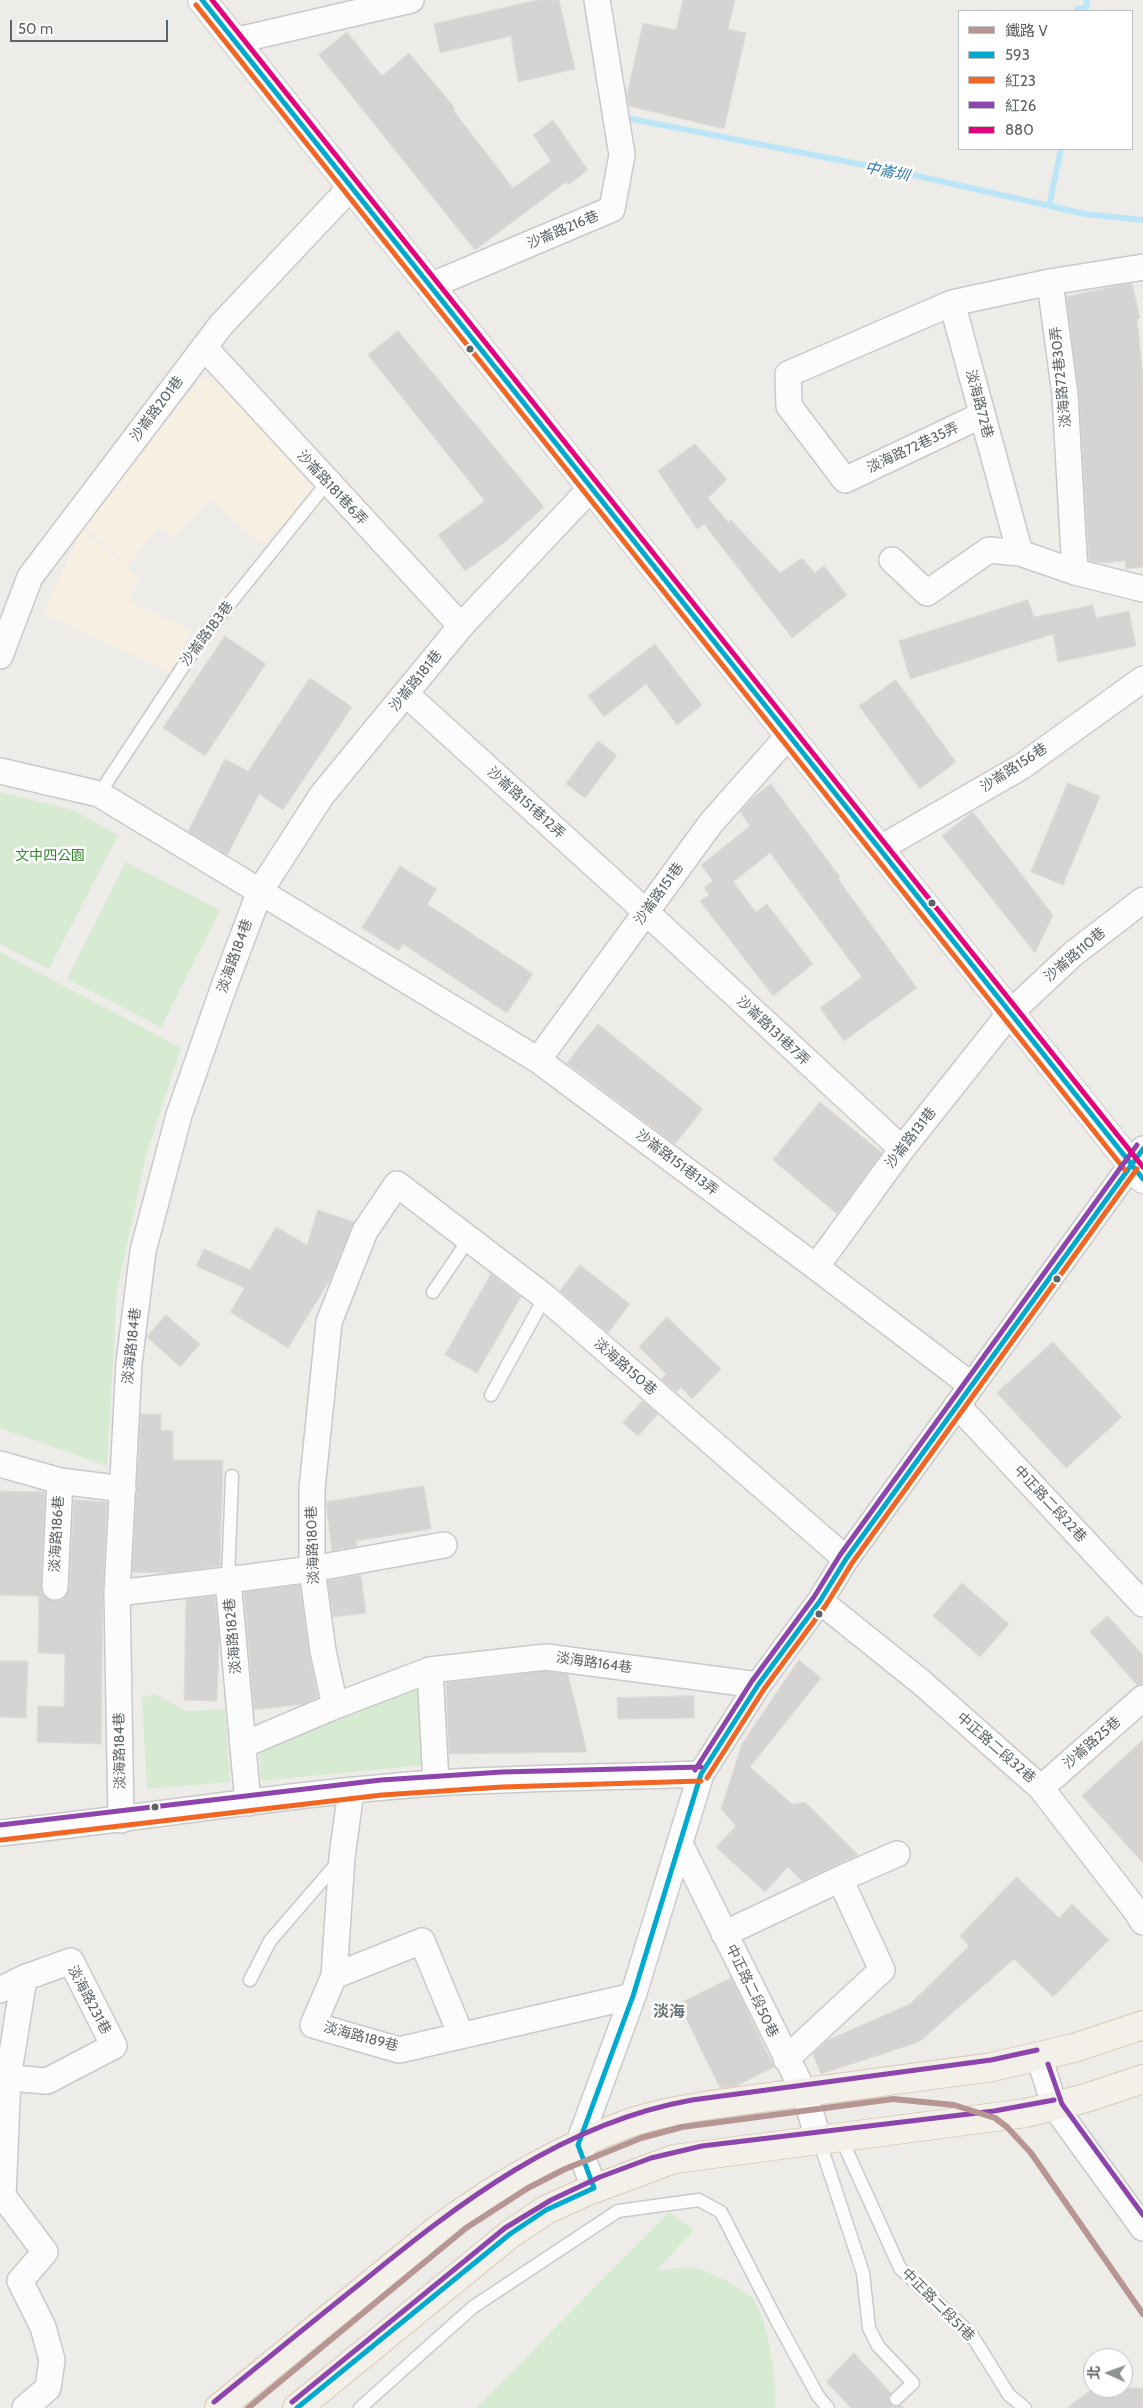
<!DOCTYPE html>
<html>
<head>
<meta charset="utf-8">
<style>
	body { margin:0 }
	#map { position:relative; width:1143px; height:2408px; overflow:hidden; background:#eeece9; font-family:Cabin,"Noto Sans TC",sans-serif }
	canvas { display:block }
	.legend { position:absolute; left:958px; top:10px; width:175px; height:140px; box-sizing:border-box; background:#fff; border:1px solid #bec1c2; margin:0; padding:6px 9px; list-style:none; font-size:15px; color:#5d6367 }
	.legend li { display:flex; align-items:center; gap:10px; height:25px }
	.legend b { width:25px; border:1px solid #bec1c2 }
	.north { position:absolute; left:1083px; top:2348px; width:50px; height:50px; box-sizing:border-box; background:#fff; border:1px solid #bec1c2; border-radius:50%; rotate:272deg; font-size:14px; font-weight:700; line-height:20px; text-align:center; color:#5d6367 }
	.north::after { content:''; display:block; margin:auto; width:18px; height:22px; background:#909394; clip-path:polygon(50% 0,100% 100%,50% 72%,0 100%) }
	.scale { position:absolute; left:10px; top:20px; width:158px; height:22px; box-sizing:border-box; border:2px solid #5d6367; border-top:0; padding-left:6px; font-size:15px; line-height:18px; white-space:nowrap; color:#5d6367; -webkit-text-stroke:4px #fff; paint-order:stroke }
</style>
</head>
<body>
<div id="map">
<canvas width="1143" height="2408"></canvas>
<ul class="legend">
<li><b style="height:6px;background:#b69592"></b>鐵路 V</li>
<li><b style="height:6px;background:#00a9ce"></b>593</li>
<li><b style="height:6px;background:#f26522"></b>紅23</li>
<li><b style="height:6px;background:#8e44ad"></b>紅26</li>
<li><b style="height:6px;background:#e5007d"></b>880</li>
</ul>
<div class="north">北</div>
<div class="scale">50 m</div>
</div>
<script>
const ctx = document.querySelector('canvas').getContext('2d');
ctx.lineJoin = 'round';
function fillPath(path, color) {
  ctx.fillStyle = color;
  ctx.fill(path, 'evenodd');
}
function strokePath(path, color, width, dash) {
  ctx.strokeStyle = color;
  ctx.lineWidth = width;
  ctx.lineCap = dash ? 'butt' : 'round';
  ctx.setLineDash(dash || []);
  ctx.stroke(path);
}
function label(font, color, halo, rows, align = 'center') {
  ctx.font = font + ' Cabin,"Noto Sans TC",sans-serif';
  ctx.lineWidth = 5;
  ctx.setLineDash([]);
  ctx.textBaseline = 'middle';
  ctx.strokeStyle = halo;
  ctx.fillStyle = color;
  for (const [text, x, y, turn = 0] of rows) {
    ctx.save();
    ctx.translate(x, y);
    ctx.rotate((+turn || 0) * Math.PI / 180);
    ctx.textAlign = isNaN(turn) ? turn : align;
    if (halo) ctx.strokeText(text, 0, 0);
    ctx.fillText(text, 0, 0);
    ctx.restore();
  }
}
fillPath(new Path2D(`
	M 201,378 L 217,378 L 320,488 L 262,545 L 211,499 L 173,537 L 159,526 L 127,566 L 84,526 Z
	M 82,529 L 139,578 L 129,601 L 191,630 L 171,673 L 43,613 Z`), '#f7efe2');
fillPath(new Path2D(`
	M 0,792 L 73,810 L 118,835 L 49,969 L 0,944 Z
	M 126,862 L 220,910 L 161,1027 L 67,979 Z
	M 0,952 L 181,1048 L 146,1156 L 117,1290 L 107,1466 L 0,1428 Z
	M 419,1683 L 423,1765 L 261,1781 L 259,1745 Z
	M 155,1694 L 186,1711 L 225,1709 L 230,1782 L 147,1789 L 142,1698 Z
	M 669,2212 L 694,2230 L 656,2271 C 667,2270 679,2267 690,2267 C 703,2268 747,2289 754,2300 C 770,2326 776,2378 775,2408 L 476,2408 Z`), '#d7ebd2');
strokePath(new Path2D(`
	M 1077,11 L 1077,9 L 1086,8 L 1087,0
	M 632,119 L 909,174 L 1085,214 L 1143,220
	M 1049,206 L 1061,149`), '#bce6f8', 6);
const building = new Path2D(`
	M 538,0 L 559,0 L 575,69 L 518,82 L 511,36 L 440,53 L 434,24 Z
	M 683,0 L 735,0 L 728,29 L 746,33 L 724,129 L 629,106 L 627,95 L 643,23 L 676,30 Z
	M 347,32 L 382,76 L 409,53 L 455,108 L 453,110 L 513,188 L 551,161 L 533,135 L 553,120 L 588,170 L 568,185 L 566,182 L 475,250 L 319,55 Z
	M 1132,283 L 1140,318 L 1137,319 L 1143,378 L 1143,567 L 1126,569 L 1125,561 L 1099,563 L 1089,561 L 1079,394 L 1066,297 Z
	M 398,331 L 544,507 L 505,542 L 465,571 L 438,535 L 485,501 L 368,355 Z
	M 695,444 L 727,479 L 708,498 L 728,522 L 731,520 L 780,573 L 802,558 L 815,573 L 824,566 L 847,595 L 792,638 L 704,524 L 697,529 L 658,471 Z
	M 1028,600 L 1034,617 L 1093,605 L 1096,618 L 1129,611 L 1136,646 L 1058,662 L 1053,634 L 910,679 L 899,641 Z
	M 225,636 L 266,664 L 205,756 L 163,728 Z
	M 655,644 L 702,705 L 677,725 L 646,684 L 604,717 L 588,696 Z
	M 310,678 L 352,707 L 283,810 L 259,794 L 227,855 L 188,831 L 225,759 L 248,771 Z
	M 896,680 L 956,762 L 920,789 L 859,706 Z
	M 598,741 L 617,755 L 585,798 L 566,784 Z
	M 1068,783 L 1100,796 L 1063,885 L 1031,872 Z
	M 771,784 L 840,877 L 838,879 L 917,988 L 844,1041 L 820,1008 L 862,977 L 770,853 L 733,882 L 756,912 L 767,904 L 813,964 L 773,996 L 700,901 L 709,895 L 704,888 L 713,881 L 701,865 L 750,826 L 740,812 L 754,797 Z
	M 973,812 L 1053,915 L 1035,953 L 942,836 Z
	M 400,866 L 437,889 L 427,904 L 533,974 L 507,1013 L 403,944 L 399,951 L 362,928 Z
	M 598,1024 L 703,1109 L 675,1144 L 567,1063 Z
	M 820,1102 L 882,1153 L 837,1214 L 773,1160 Z
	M 318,1210 L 354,1222 L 331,1278 L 288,1348 L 230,1312 L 245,1288 L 196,1266 L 204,1249 L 250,1270 L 276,1227 L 307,1245 Z
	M 580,1265 L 630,1304 L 608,1333 L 560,1291 Z
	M 491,1274 L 521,1297 L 477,1373 L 445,1355 Z
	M 166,1315 L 200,1344 L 180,1367 L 147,1337 Z
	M 667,1317 L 721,1369 L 692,1399 L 681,1387 L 677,1392 L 661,1379 L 666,1374 L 639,1347 Z
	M 1053,1342 L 1122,1417 L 1066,1468 L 997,1393 Z
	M 642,1401 L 658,1414 L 638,1436 L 623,1423 Z
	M 141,1414 L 161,1414 L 161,1430 L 173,1431 L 173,1460 L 223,1460 L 220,1566 L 167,1573 L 132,1572 Z
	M 424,1486 L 431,1529 L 356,1541 L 357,1546 L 332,1551 L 326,1502 Z
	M 0,1491 L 45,1492 L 41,1586 L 42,1594 L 54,1601 L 62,1600 L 69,1588 L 74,1500 L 107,1502 L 103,1592 L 101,1744 L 37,1742 L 38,1706 L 64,1707 L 65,1654 L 38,1653 L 39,1596 L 0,1595 Z
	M 361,1575 L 366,1613 L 333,1617 L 328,1581 Z
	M 962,1583 L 1009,1624 L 980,1657 L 933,1616 Z
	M 300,1585 L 309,1653 L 318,1697 L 304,1704 L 254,1710 L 244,1592 Z
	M 215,1596 L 219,1638 L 217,1701 L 184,1700 L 186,1599 Z
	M 1108,1616 L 1143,1655 L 1143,1684 L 1137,1685 L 1090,1632 Z
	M 799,1660 L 821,1678 L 750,1767 L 792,1804 L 805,1802 L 858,1855 L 802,1881 L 788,1867 L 765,1892 L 716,1847 L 736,1826 L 721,1809 L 742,1744 Z
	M 0,1661 L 28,1661 L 26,1718 L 0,1717 Z
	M 546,1671 L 568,1674 L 587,1752 L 449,1754 L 446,1683 Z
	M 694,1696 L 694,1718 L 618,1719 L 617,1698 Z
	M 1143,1740 L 1143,1863 L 1082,1796 Z
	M 1017,1877 L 1059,1918 L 1072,1904 L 1109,1940 L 1053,1997 L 1014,1959 L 919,2042 L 821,2074 L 813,2054 L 828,2040 L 910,2004 L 969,1946 L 960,1936 Z
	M 731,1978 L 774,2067 L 736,2086 L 720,2088 L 679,2004 Z
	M 854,2353 L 891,2393 L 888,2397 L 890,2404 L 894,2407 L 902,2405 L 904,2408 L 851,2408 L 826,2382 Z
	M 1094,2388 L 1143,2388 L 1143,2408 L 1067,2408 Z`);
fillPath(building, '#d6d4d2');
strokePath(building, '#dedbd7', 1);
const service = new Path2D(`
	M 99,794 L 202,638 L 327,483
	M 433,1292 L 469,1239
	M 491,1395 L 545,1297
	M 228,1580 L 232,1476
	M 250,1980 L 270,1941 L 339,1861
	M 841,2138 L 900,2268 L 971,2334 L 1009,2395 L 1025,2408
	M 819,2140 L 863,2273 L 869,2328 L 878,2346 L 913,2383 L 896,2399
	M 360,2408 L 473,2307 L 618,2211 L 699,2200 L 721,2212 L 777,2321 L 818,2396 L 828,2408`);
const minor = new Path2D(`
	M 234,41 L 411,0
	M 1050,282 L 1143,267
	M 430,286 L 612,209 L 622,155 L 597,0
	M 952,303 L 1050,282 L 1065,395 L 1075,572
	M 204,347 L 461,626
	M 982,415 L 845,480 L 789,406 L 788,374 L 952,303 L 1020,553 L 1075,572 L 1143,589
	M 892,560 L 927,593 L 989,550 L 1020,553
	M 0,656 L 30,577 L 221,325 L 351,187
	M 406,694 L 646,912 L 902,1149
	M 0,771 L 99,794 L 538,1060 L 816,1267 L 971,1385
	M 879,849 L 1021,767 L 1143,679
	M 538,1060 L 711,823 L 789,735
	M 816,1267 L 902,1149 L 1010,1013 L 1073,954 L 1143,900
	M 957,1405 L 1143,1604
	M 0,1464 L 60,1481 L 123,1489
	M 228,1580 L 312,1569 L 444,1545
	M 55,1587 L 60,1481
	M 117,1593 L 228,1580 L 248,1803
	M 820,1601 L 921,1682 L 1041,1788 L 1137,1912 L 1143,1922
	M 430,1670 L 546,1657 L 758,1685
	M 243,1745 L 335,1706
	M 436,1783 L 430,1670 L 335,1706 L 323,1651 L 312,1569 L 312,1489 L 329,1322 L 365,1231 L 397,1184 L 545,1297 L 846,1559
	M 1041,1788 L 1143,1698
	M 351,1791 L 342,1857 L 334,1976 L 422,1941 L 461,2035
	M 121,1820 L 117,1593 L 129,1363 L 143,1251 L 179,1115 L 223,989 L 260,891 L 322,795 L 461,626 L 591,488
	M 0,1833 C 145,1818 290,1793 436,1783 C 524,1778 613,1777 701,1774
	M 680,1844 L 804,2092 L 819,2140
	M 840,1879 L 897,1854
	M 724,1934 L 840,1879 L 882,1970 L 786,2059
	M 334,1976 L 313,2025 L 399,2050 L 633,1996
	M 0,1990 L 24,1978 L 71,1961 L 114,2046 L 47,2081 L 8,2078 L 3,2196 L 45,2252 L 20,2281 L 43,2327 L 52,2360 L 48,2388 L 25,2408
	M 1039,2057 L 1055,2107 L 1143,2228
	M 8,2078 L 24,1978
	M 594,2188 L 578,2145 L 633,1996 L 701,1774 L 758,1685 L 820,1601 L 846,1559 L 1143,1149`);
const tertiary = new Path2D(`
	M 202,0 L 1143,1179`);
const primary = new Path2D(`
	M 219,2408 L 441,2227 C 497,2186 558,2150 624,2125 C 654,2114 685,2109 717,2104 L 992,2067 L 1074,2048 L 1143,2025
	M 297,2408 L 510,2234 L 546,2210 L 583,2193 L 674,2159 L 1026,2113 L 1086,2098 L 1143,2079`);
strokePath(service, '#c9c9ca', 15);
strokePath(minor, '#c9c9ca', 28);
strokePath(tertiary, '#c9c9ca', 30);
strokePath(primary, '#d8c9b4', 30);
strokePath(service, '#fcfcfc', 12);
strokePath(minor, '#fcfcfc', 25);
strokePath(tertiary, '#fcfcfc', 28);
strokePath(primary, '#f3f0e9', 28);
strokePath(new Path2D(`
	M 202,0 L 1143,1179
	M 594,2188 L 578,2145 L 633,1996 L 701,1774 L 758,1685 L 820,1601 L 846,1559 L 1143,1149
	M 297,2408 L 510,2234 L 546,2210 L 594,2188`), '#00a9ce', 5);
strokePath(new Path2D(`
	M 196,5 L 1125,1170
	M 707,1778 L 764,1689 L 826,1605 L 852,1563 L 1137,1169
	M 1,1840 L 382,1795 L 502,1787 L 701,1781`), '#f26522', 5);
strokePath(new Path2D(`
	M 695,1770 L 752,1681 L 814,1597 L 840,1555 L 1137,1145
	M 0,1825 L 381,1780 L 502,1772 L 701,1767
	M 1048,2064 L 1062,2104 L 1143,2215
	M 214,2402 C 263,2362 312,2322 361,2283 C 460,2202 563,2123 692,2100 L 991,2060 L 1037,2050
	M 292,2402 L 505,2228 L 551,2200 L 600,2177 L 651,2158 L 702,2146 L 994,2111 L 1054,2100`), '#8e44ad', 5);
strokePath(new Path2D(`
	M 212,0 L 1143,1167`), '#e5007d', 5);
strokePath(new Path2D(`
	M 248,2408 L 466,2228 L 528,2188 L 565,2169 L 641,2138 L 682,2127 L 893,2099 L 954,2105 L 995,2118 L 1007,2127 L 1031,2153 L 1143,2314`), '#b69592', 6);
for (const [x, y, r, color] of [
	[470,349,4.5,"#5d6367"],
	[932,903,4.5,"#5d6367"],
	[1057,1279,4.5,"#5d6367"],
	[819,1614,4.5,"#5d6367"],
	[155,1807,4.5,"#5d6367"]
]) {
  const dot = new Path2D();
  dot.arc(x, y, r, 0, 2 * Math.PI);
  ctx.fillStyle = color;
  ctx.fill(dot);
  strokePath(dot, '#fff', 2);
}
label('14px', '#5d6367', '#fff', [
	["沙崙路216巷",563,230,-23],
	["淡海路72巷30弄",1061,377,-96],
	["淡海路72巷",979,404,75],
	["沙崙路201巷",157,409,-53],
	["淡海路72巷35弄",913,448,-25],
	["沙崙路181巷6弄",332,488,47],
	["沙崙路183巷",207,634,-53],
	["沙崙路181巷",416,681,-51],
	["沙崙路156巷",1014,768,-33],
	["沙崙路151巷12弄",526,803,42],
	["沙崙路151巷",659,894,-54],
	["沙崙路110巷",1075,955,-40],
	["淡海路184巷",235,956,-70],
	["沙崙路131巷7弄",773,1031,43],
	["沙崙路131巷",911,1138,-52],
	["沙崙路151巷13弄",677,1163,37],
	["淡海路184巷",132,1346,-84],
	["淡海路150巷",625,1367,41],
	["中正路二段22巷",1050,1504,47],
	["淡海路186巷",57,1534,-87],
	["淡海路180巷",313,1545,-92],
	["淡海路182巷",233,1636,-95],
	["淡海路164巷",594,1663,8],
	["沙崙路25巷",1092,1743,-41],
	["中正路二段32巷",996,1748,41],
	["淡海路184巷",120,1751,-91],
	["中正路二段50巷",752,1991,64],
	["淡海路231巷",89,2000,62],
	["淡海路189巷",361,2037,15],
	["中正路二段51巷",938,2305,45]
]);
label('14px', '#34862d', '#fff', [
	["文中四公園",50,856]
]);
label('italic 15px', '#347ca9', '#fff', [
	["中崙圳",887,172,12]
]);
label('bold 16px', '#6e7579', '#fff', [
	["淡海",669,2012]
]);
</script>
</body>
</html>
